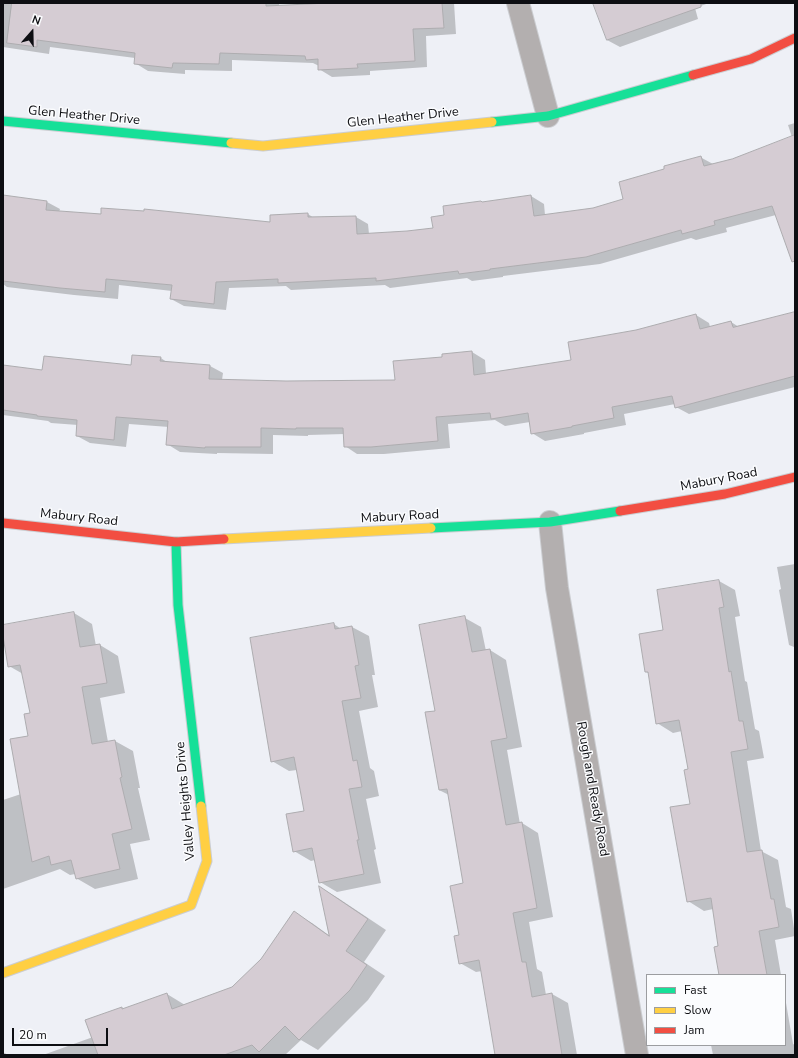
<!DOCTYPE html>
<html>
<head>
<meta charset="utf-8">
<style>
	body { margin:0 }
	#map { position:relative; width:798px; height:1058px; overflow:hidden; background:#eef0f6; font-family:"Nunito Sans",sans-serif }
	canvas { display:block }
	.frame { position:absolute; inset:0; border:4px solid #0d0e12; pointer-events:none }
	.legend { position:absolute; left:646px; top:974px; width:140px; height:72px; box-sizing:border-box; background:#fbfcfe; border:1px solid #9c9da0; margin:0; padding:5px 7px; list-style:none; font-size:12px; color:#0d0e12 }
	.legend li { display:flex; align-items:center; gap:8px; height:20px }
	.legend b { width:20px; border:1px solid #9c9da0 }
	.north { position:absolute; left:12px; top:12px; width:40px; height:40px; -webkit-text-stroke:3px #fbfcfe; paint-order:stroke; rotate:20deg; font-size:11px; font-weight:700; line-height:16px; text-align:center; color:#0d0e12 }
	.north::after { content:''; display:block; margin:auto; width:14px; height:18px; background:#0d0e12; clip-path:polygon(50% 0,100% 100%,50% 72%,0 100%) }
	.scale { position:absolute; left:12px; top:1028px; width:96px; height:18px; box-sizing:border-box; border:2px solid #0d0e12; border-top:0; padding-left:5px; font-size:12px; line-height:14px; white-space:nowrap; color:#0d0e12; -webkit-text-stroke:3px #fbfcfe; paint-order:stroke }
</style>
</head>
<body>
<div id="map">
<canvas width="798" height="1058"></canvas>
<div class="frame"></div>
<ul class="legend">
<li><b style="height:5px;background:#16e098"></b>Fast</li>
<li><b style="height:5px;background:#ffcf43"></b>Slow</li>
<li><b style="height:5px;background:#f24e42"></b>Jam</li>
</ul>
<div class="north">N</div>
<div class="scale">20 m</div>
</div>
<script>
const ctx = document.querySelector('canvas').getContext('2d');
ctx.lineJoin = 'round';
function fillPath(path, color) {
  ctx.fillStyle = color;
  ctx.fill(path, 'evenodd');
}
function strokePath(path, color, width, dash) {
  ctx.strokeStyle = color;
  ctx.lineWidth = width;
  ctx.lineCap = dash ? 'butt' : 'round';
  ctx.setLineDash(dash || []);
  ctx.stroke(path);
}
function label(font, color, halo, rows, align = 'center') {
  ctx.font = font + ' "Nunito Sans",sans-serif';
  ctx.lineWidth = 3;
  ctx.setLineDash([]);
  ctx.textBaseline = 'middle';
  ctx.strokeStyle = halo;
  ctx.fillStyle = color;
  for (const [text, x, y, turn = 0] of rows) {
    ctx.save();
    ctx.translate(x, y);
    ctx.rotate((+turn || 0) * Math.PI / 180);
    ctx.textAlign = isNaN(turn) ? turn : align;
    if (halo) ctx.strokeText(text, 0, 0);
    ctx.fillText(text, 0, 0);
    ctx.restore();
  }
}
fillPath(new Path2D(`
	M 3,3 L 279,3 L 279,6 L 324,4 L 324,3 L 454,3 L 456,34 L 426,36 L 427,67 L 370,71 L 370,75 L 332,77 L 319,69 L 319,66 L 313,63 L 232,60 L 232,71 L 185,70 L 185,74 L 148,71 L 135,63 L 135,58 L 50,47 L 49,54 L 3,47 Z
	M 594,3 L 709,3 L 695,8 L 698,19 L 620,47 L 607,40 Z
	M 795,123 L 795,224 L 776,215 L 726,228 L 727,232 L 696,240 L 691,238 L 600,264 L 503,276 L 503,277 L 472,281 L 467,278 L 390,288 L 385,285 L 291,290 L 286,286 L 229,288 L 226,310 L 184,306 L 171,299 L 172,291 L 119,285 L 118,299 L 74,295 L 7,287 L 3,284 L 3,196 L 47,202 L 60,209 L 59,212 L 271,223 L 308,214 L 314,218 L 356,217 L 368,224 L 369,234 L 407,232 L 434,228 L 531,196 L 544,204 L 545,215 L 594,209 L 625,200 L 666,169 L 700,157 L 713,164 L 732,160 L 792,137 L 788,125 Z
	M 795,312 L 795,387 L 689,414 L 676,407 L 675,404 L 624,414 L 626,425 L 584,433 L 584,434 L 545,441 L 532,433 L 530,422 L 505,426 L 495,420 L 448,424 L 450,448 L 384,454 L 357,454 L 345,446 L 345,434 L 308,435 L 308,436 L 273,435 L 273,454 L 217,453 L 217,454 L 180,452 L 167,444 L 169,427 L 129,424 L 126,447 L 90,443 L 77,436 L 78,425 L 51,423 L 48,421 L 3,415 L 3,366 L 43,371 L 132,366 L 161,358 L 168,363 L 210,366 L 223,373 L 222,380 L 286,382 L 396,381 L 444,358 L 472,352 L 485,360 L 486,374 L 572,361 L 636,331 L 696,315 L 709,323 L 710,327 L 731,322 L 739,327 Z
	M 795,564 L 795,655 L 794,647 L 789,645 L 779,590 L 781,589 L 777,567 Z
	M 719,581 L 735,590 L 740,616 L 735,617 L 745,681 L 747,682 L 755,729 L 759,731 L 764,758 L 747,761 L 761,851 L 778,860 L 786,907 L 791,909 L 795,935 L 795,936 L 775,940 L 781,975 L 720,975 L 719,947 L 713,909 L 704,911 L 688,901 L 691,805 L 689,770 L 682,731 L 673,733 L 657,723 L 649,673 L 646,672 L 664,630 Z
	M 74,613 L 92,624 L 96,646 L 100,645 L 118,656 L 125,693 L 100,698 L 108,742 L 115,741 L 133,751 L 140,788 L 138,788 L 150,840 L 130,844 L 138,879 L 95,889 L 76,878 L 75,874 L 70,875 L 60,869 L 3,889 L 3,800 L 21,794 L 29,736 L 31,714 L 23,674 L 9,666 L 3,626 Z
	M 465,618 L 481,627 L 486,651 L 490,650 L 506,660 L 522,747 L 507,750 L 520,824 L 522,823 L 538,833 L 553,917 L 529,922 L 537,969 L 542,972 L 546,995 L 552,994 L 568,1003 L 577,1055 L 496,1055 L 482,971 L 476,972 L 460,963 L 460,936 L 464,884 L 449,795 L 439,790 L 436,711 Z
	M 334,624 L 341,629 L 352,627 L 369,636 L 375,675 L 372,675 L 378,707 L 359,711 L 370,768 L 374,771 L 379,796 L 366,799 L 376,849 L 374,850 L 381,883 L 337,892 L 320,882 L 315,860 L 311,861 L 294,851 L 305,812 L 297,770 L 289,771 L 272,761 Z
	M 321,888 L 338,898 L 386,930 L 364,962 L 385,976 L 368,1000 L 318,1050 L 301,1040 L 285,1055 L 43,1055 L 93,1037 L 122,1008 L 124,1010 L 167,994 L 185,1005 L 232,988 L 262,960 L 294,913 L 312,923 L 330,936 Z
	M 785,997 L 793,1044 L 795,1045 L 795,1055 L 713,1055 L 711,1045 L 785,1045 Z
	M 3,1052 L 8,1055 L 3,1055 Z`), '#0003');
const building = new Path2D(`
	M 12,3 L 266,3 L 266,6 L 328,3 L 442,3 L 444,28 L 413,29 L 415,61 L 357,64 L 358,68 L 318,70 L 318,59 L 306,60 L 305,56 L 220,53 L 219,64 L 173,63 L 172,68 L 134,64 L 135,53 L 37,40 L 37,47 L 7,43 Z
	M 593,3 L 701,3 L 701,7 L 607,40 Z
	M 795,135 L 795,261 L 792,262 L 772,206 L 714,221 L 715,225 L 682,234 L 681,230 L 586,257 L 490,269 L 490,270 L 459,274 L 458,271 L 376,281 L 376,278 L 278,283 L 278,279 L 216,282 L 214,304 L 170,299 L 172,285 L 106,279 L 105,292 L 60,288 L 3,281 L 3,195 L 47,201 L 46,210 L 101,214 L 101,208 L 144,211 L 144,209 L 270,222 L 270,215 L 308,213 L 308,217 L 356,216 L 357,234 L 407,231 L 433,228 L 431,217 L 444,215 L 443,206 L 481,201 L 482,202 L 531,195 L 534,216 L 593,208 L 623,199 L 619,182 L 664,169 L 664,166 L 701,156 L 704,166 L 732,159 Z
	M 795,312 L 795,376 L 675,408 L 672,396 L 612,407 L 614,418 L 572,426 L 572,427 L 531,434 L 528,413 L 491,419 L 490,413 L 436,417 L 438,441 L 371,447 L 344,447 L 343,428 L 296,428 L 296,429 L 261,428 L 261,447 L 205,447 L 205,448 L 166,445 L 168,421 L 116,417 L 114,440 L 76,436 L 77,420 L 37,416 L 37,415 L 3,410 L 3,365 L 42,370 L 44,356 L 131,365 L 132,355 L 161,357 L 160,361 L 210,365 L 209,379 L 286,381 L 395,380 L 393,361 L 442,357 L 442,354 L 472,351 L 474,375 L 571,360 L 568,342 L 636,330 L 696,314 L 700,329 L 731,321 L 733,327 Z
	M 719,580 L 724,607 L 719,608 L 729,672 L 731,671 L 739,721 L 743,721 L 748,749 L 731,752 L 747,852 L 762,850 L 771,899 L 774,899 L 779,927 L 759,931 L 767,975 L 719,975 L 714,947 L 718,946 L 711,898 L 687,902 L 670,807 L 690,804 L 684,770 L 688,769 L 679,720 L 656,724 L 648,672 L 645,672 L 639,634 L 663,630 L 657,590 Z
	M 74,612 L 80,647 L 100,644 L 107,683 L 82,687 L 92,744 L 115,740 L 122,777 L 120,778 L 132,829 L 112,834 L 120,869 L 76,879 L 71,860 L 51,865 L 49,856 L 32,862 L 10,739 L 28,736 L 24,714 L 30,713 L 20,665 L 8,667 L 3,636 L 3,625 Z
	M 465,616 L 472,652 L 490,649 L 507,738 L 491,741 L 506,825 L 522,822 L 537,908 L 513,913 L 522,962 L 526,962 L 532,997 L 552,993 L 562,1055 L 495,1055 L 479,960 L 459,964 L 454,936 L 459,935 L 450,886 L 463,883 L 447,789 L 439,790 L 425,712 L 435,711 L 419,625 Z
	M 334,623 L 335,629 L 352,626 L 359,665 L 355,666 L 361,698 L 342,701 L 353,761 L 357,760 L 362,787 L 349,789 L 359,840 L 357,840 L 364,874 L 319,883 L 312,848 L 293,852 L 286,814 L 304,811 L 294,757 L 271,762 L 250,638 Z
	M 319,886 L 368,919 L 346,951 L 367,965 L 350,990 L 299,1040 L 285,1026 L 259,1052 L 252,1045 L 224,1055 L 98,1055 L 85,1020 L 122,1007 L 122,1009 L 167,993 L 172,1009 L 232,987 L 261,959 L 294,911 L 329,936 Z`);
fillPath(building, '#d5ccd3');
strokePath(building, '#adacaf', 1);
const street = new Path2D(`
	M 518,3 L 548,116
	M 550,522 L 557,588 L 637,1055`);
const fast = new Path2D(`
	M 3,121 L 231,143
	M 492,122 L 548,116 L 693,75
	M 431,528 L 550,522 L 620,511
	M 176,542 L 178,605 L 201,806`);
const slow = new Path2D(`
	M 231,143 L 263,146 L 492,122
	M 224,539 L 431,528
	M 3,973 L 191,905 L 207,861 L 201,806`);
const jam = new Path2D(`
	M 693,75 L 751,59 L 795,38
	M 620,511 L 725,494 L 795,477
	M 3,523 L 176,542 L 224,539`);
strokePath(street, '#cbcdd1', 24);
strokePath(fast, '#cbcdd1', 11);
strokePath(slow, '#cbcdd1', 11);
strokePath(jam, '#cbcdd1', 11);
strokePath(street, '#b3afaf', 22);
strokePath(fast, '#16e098', 9);
strokePath(slow, '#ffcf43', 9);
strokePath(jam, '#f24e42', 9);
label('13px', '#0d0e12', '#fbfcfe', [
	["Glen Heather Drive",84,116,5],
	["Glen Heather Drive",403,118,-6],
	["Mabury Road",719,480,-11],
	["Mabury Road",400,517,-3],
	["Mabury Road",79,518,6],
	["Rough and Ready Road",592,789,80],
	["Valley Heights Drive",186,801,-95]
]);
</script>
</body>
</html>
